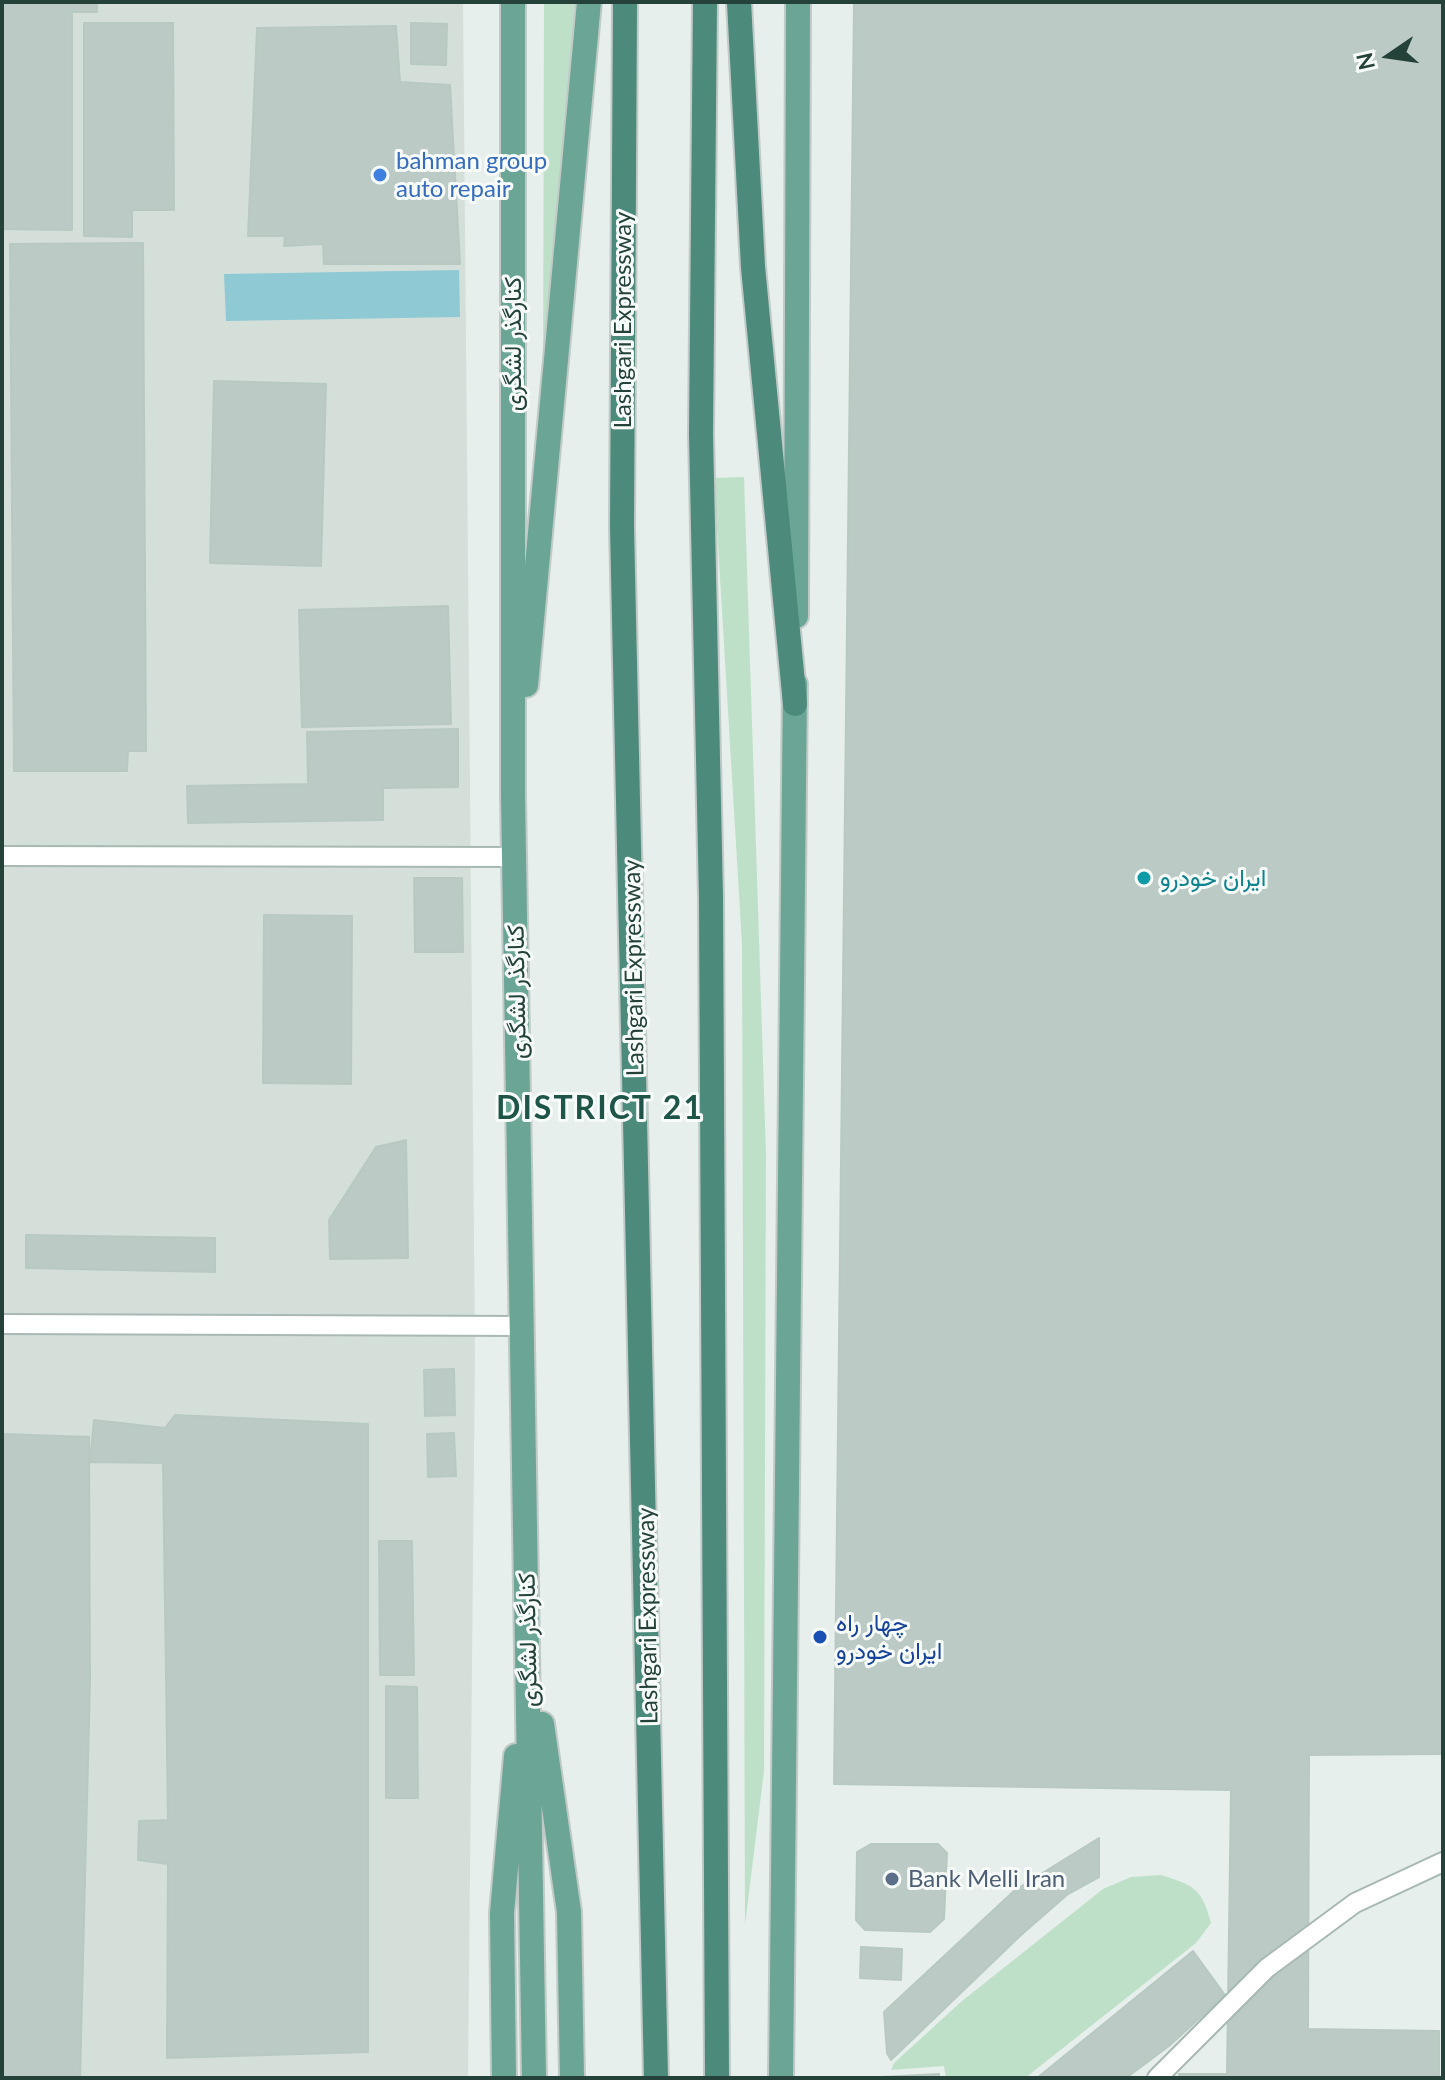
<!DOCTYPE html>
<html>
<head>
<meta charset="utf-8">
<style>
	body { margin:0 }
	#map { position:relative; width:1445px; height:2080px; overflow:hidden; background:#e6efeb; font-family:Lato,sans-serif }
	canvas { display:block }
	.frame { position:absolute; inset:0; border:4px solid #24423a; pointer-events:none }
	.north { position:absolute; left:1349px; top:16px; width:80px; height:80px; -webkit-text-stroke:6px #f7fbf9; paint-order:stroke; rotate:257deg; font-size:22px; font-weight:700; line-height:32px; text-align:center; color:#24423a }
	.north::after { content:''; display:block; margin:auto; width:28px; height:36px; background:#24423a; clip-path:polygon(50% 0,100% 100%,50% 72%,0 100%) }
</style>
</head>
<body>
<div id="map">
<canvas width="1445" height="2080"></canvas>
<div class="frame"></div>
<div class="north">N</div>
</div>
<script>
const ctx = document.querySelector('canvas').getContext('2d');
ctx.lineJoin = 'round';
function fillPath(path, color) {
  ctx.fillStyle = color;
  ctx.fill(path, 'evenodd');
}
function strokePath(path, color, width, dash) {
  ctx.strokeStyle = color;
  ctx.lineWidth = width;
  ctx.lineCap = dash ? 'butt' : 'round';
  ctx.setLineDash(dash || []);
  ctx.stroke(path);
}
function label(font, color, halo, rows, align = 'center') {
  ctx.font = font + ' Lato,Vazirmatn,sans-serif';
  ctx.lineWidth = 6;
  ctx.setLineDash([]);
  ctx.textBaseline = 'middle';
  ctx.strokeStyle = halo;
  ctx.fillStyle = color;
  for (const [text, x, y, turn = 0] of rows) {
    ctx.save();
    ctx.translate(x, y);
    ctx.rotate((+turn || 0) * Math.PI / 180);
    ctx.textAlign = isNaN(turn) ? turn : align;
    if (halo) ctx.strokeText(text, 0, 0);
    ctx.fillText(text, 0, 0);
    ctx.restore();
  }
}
fillPath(new Path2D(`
	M 2,2 L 463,2 L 475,1353 L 468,2078 L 2,2078 Z`), '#d4dfda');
fillPath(new Path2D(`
	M 544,2 L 576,2 L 543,395 Z
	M 744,477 L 766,1154 L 764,1771 L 745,1925 L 742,944 L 714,478 Z
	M 1161,1875 C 1193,1885 1202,1888 1211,1923 L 1196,1943 L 1025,2078 L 946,2078 L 944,2066 L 891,2070 L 894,2063 L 962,2001 L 1103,1889 L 1131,1877 Z`), '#bfe0c8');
fillPath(new Path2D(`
	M 459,270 L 460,317 L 226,321 L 224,274 Z`), '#8ec9d4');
const building = new Path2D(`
	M 2,2 L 97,2 L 97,12 L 72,12 L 72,230 L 2,229 Z
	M 854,2 L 1443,2 L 1443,1754 L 1309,1755 L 1308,2029 L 1439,2031 L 1439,2078 L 1179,2078 L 1179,2074 L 1227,2074 L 1231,1790 L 834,1784 Z
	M 84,23 L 173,23 L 174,210 L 132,210 L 132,237 L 84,236 Z
	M 411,23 L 447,24 L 446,65 L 411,64 Z
	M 396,26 L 400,82 L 450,85 L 460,264 L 324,264 L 323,244 L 284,246 L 285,236 L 248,236 L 257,28 Z
	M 143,243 L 146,751 L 128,751 L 127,771 L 14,771 L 10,244 Z
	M 214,381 L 326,384 L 321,566 L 210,563 Z
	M 448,606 L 451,724 L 302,727 L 299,610 Z
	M 458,729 L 458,787 L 383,788 L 383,820 L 188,823 L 187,786 L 308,784 L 307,732 Z
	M 414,878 L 462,878 L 463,952 L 415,952 Z
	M 264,915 L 352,916 L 351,1084 L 263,1083 Z
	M 406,1140 L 408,1258 L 330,1259 L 329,1220 L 376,1147 Z
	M 26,1235 L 215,1238 L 215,1272 L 26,1268 Z
	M 454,1369 L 455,1415 L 425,1416 L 424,1370 Z
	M 175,1415 L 368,1424 L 368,2052 L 167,2058 L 168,1864 L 138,1860 L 139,1821 L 168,1820 L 163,1463 L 90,1462 L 94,1420 L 165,1428 Z
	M 454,1433 L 456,1476 L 428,1477 L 427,1434 Z
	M 2,1434 L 89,1437 L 90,1681 L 80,2078 L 2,2078 Z
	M 379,1541 L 412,1541 L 414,1675 L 380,1675 Z
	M 386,1686 L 417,1687 L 418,1798 L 386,1798 Z
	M 1099,1838 L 1099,1877 L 1068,1894 L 1020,1936 L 891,2060 L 887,2053 L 884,2012 L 1015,1890 Z
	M 871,1844 L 938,1844 L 947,1853 L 944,1919 L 930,1932 L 865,1930 L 856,1920 L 857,1852 Z
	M 861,1947 L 902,1949 L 901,1980 L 860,1978 Z
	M 1193,1951 L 1225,1995 L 1169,2046 L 1126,2078 L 1037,2078 Z
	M 939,2074 L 939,2078 L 862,2078 Z`);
fillPath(building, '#bbcac4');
strokePath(building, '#b8c9c2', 2);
const service = new Path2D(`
	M 2,856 L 514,857
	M 2,1324 L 523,1326
	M 1157,2078 L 1267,1968 L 1355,1903 L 1443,1862`);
const primary = new Path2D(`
	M 513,2 L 513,795 L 534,2078
	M 796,616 L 798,2
	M 526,685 L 589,2
	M 542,1724 L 569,1912 L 572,2078
	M 504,2078 L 502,1913 L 516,1756
	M 781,2078 L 795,684`);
const trunk = new Path2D(`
	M 625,2 L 622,527 L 656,2078
	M 705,2 L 701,434 L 711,898 L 717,2078
	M 739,2 L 753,267 L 795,704`);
strokePath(service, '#a8b8b2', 22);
strokePath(primary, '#c2cac8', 28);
strokePath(trunk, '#c2cac8', 28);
strokePath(service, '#fff', 18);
strokePath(primary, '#6aa596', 24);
strokePath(trunk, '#4c8a7c', 24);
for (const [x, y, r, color] of [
	[380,175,8,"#3f7fe0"],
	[1144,878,8,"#0f9aa8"],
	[820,1637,8,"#1a4fb4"],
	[892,1879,8,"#5c6f8a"]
]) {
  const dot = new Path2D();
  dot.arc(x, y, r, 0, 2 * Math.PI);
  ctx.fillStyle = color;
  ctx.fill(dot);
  strokePath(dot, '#f7fbf9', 3);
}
label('24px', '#366cbe', '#f7fbf9', [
	["bahman group",396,161],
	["auto repair",396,189]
], 'left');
label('24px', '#24423a', '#f7fbf9', [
	["Lashgari Expressway",623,320,-90],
	["کنارگذر لشگری",513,344,-90],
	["Lashgari Expressway",634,968,-91],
	["کنارگذر لشگری",517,992,-91],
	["Lashgari Expressway",648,1616,-91],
	["کنارگذر لشگری",528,1640,-91]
]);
label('24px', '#0d838f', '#f7fbf9', [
	["ایران خودرو",1160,878]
], 'left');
label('24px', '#164399', '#f7fbf9', [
	["چهار راه",836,1623],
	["ایران خودرو",836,1651]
], 'left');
label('24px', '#4e5e75', '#f7fbf9', [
	["Bank Melli Iran",908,1879]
], 'left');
ctx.letterSpacing = '2px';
label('bold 32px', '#1f5548', '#f7fbf9', [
	["DISTRICT 21",600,1109]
]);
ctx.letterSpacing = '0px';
</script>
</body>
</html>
